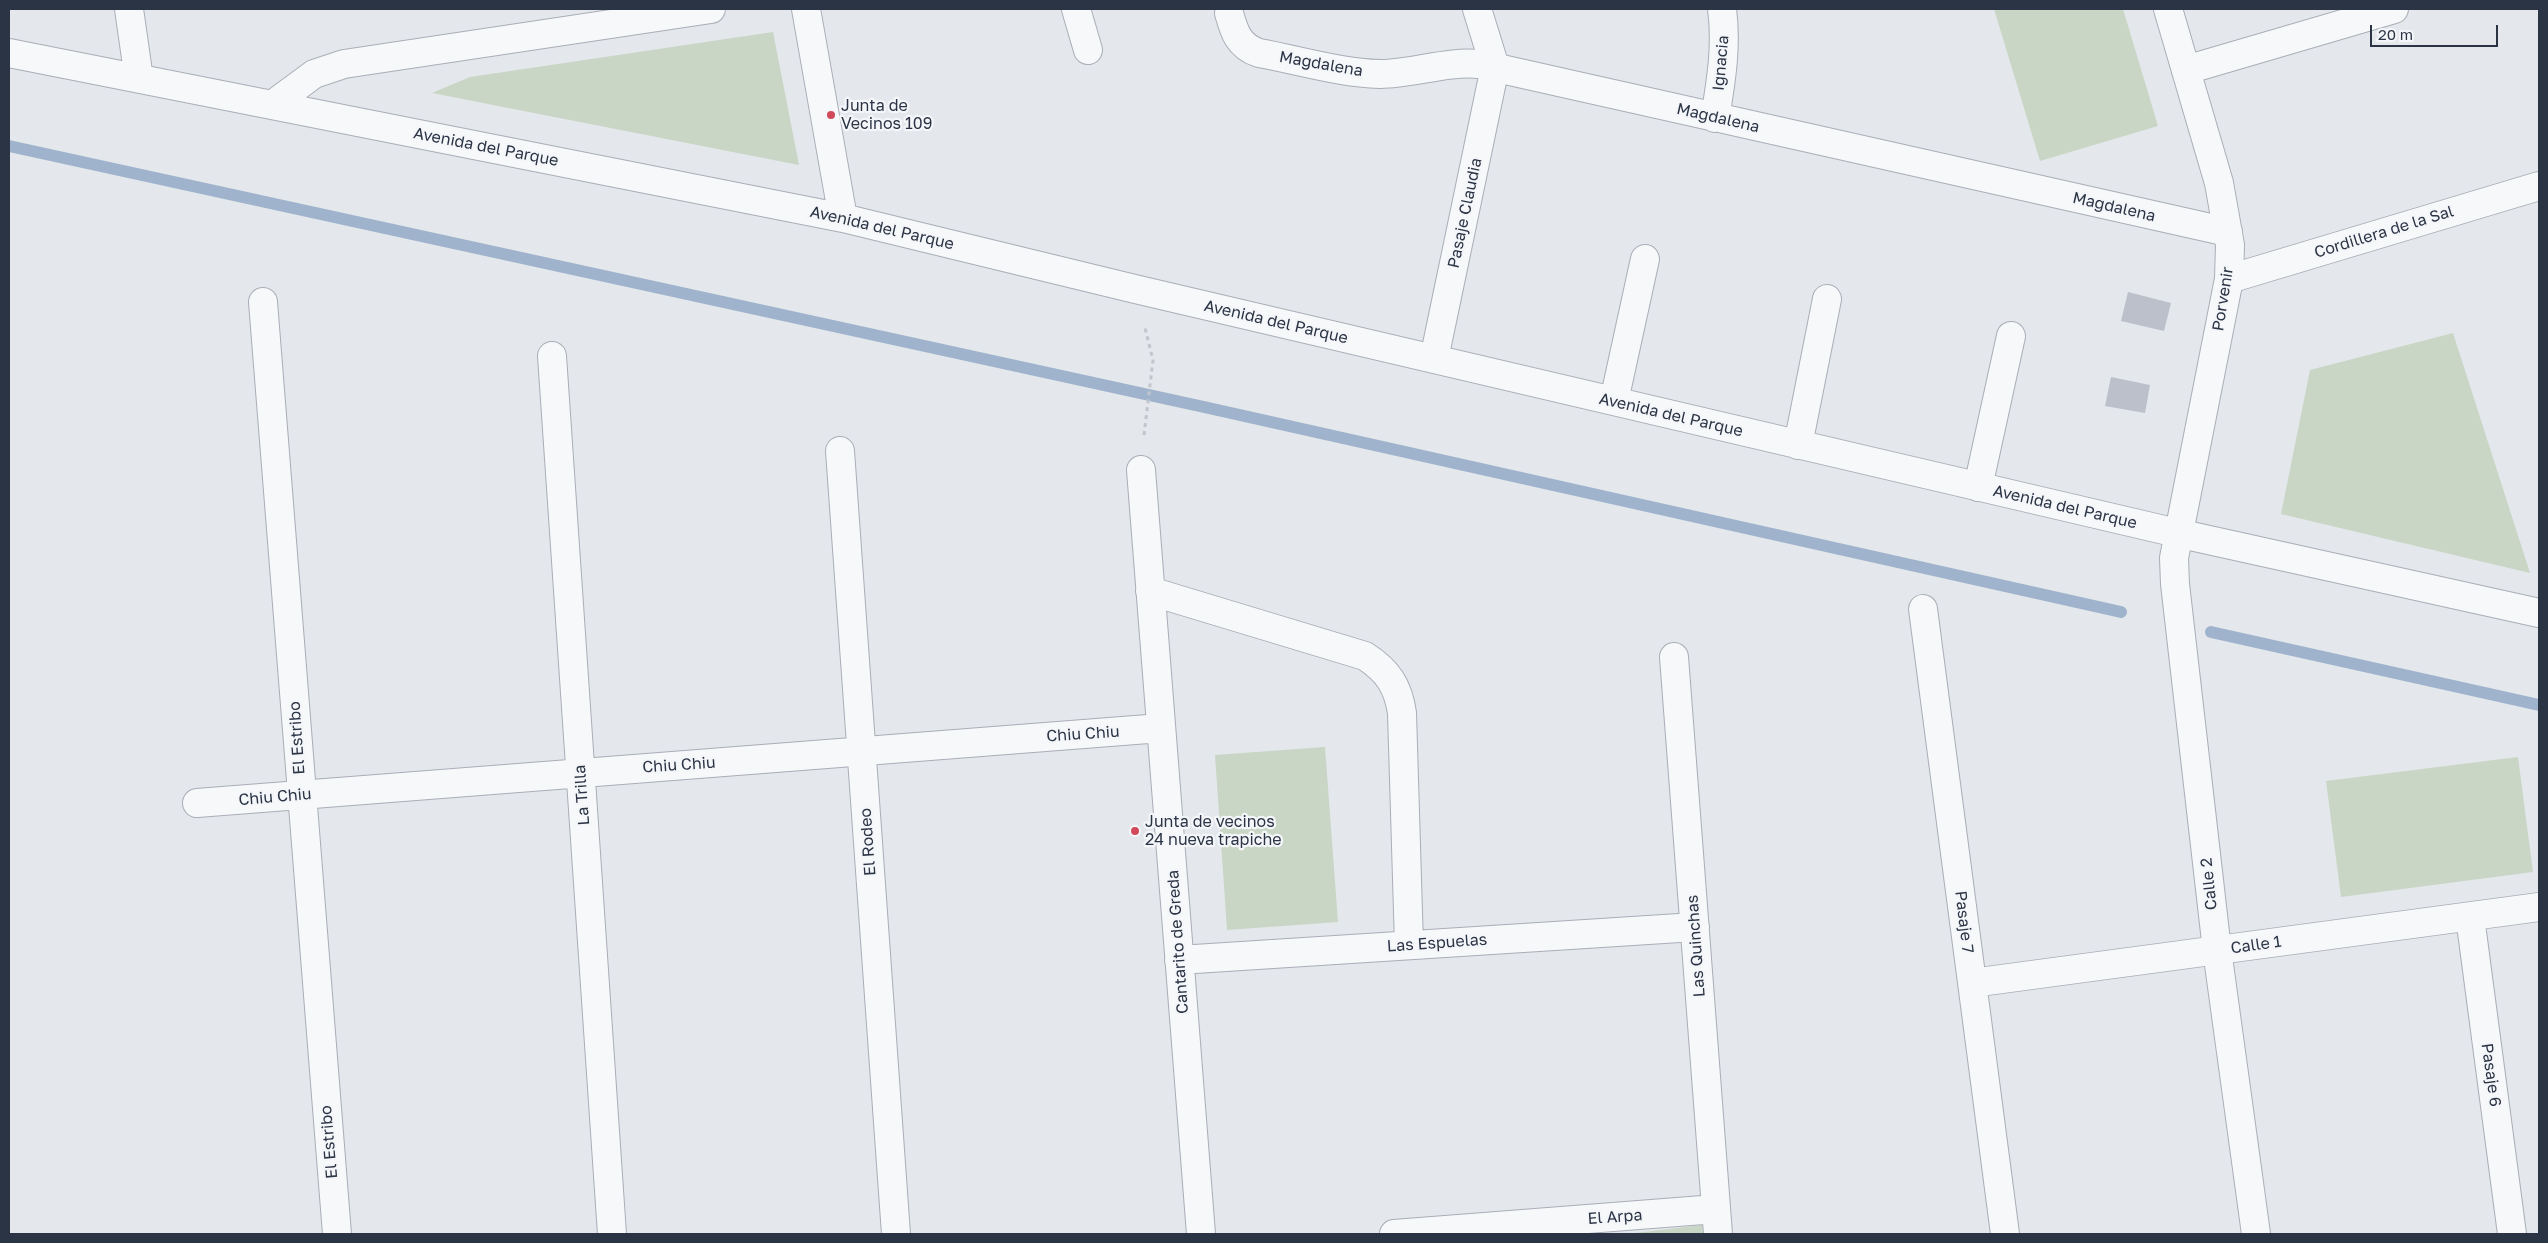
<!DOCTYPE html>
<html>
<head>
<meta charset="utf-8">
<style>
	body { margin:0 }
	#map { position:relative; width:2548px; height:1243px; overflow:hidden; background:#e4e7ec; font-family:"Golos Text",sans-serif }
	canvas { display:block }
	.frame { position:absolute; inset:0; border:10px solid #2b3445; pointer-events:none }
	.scale { position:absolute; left:2370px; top:25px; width:128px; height:22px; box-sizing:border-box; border:2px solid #2b3445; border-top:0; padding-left:6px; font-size:15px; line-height:18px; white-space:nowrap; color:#2b3445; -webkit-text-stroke:4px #f4f6f9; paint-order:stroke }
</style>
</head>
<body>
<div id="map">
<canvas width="2548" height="1243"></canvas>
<div class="frame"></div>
<div class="scale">20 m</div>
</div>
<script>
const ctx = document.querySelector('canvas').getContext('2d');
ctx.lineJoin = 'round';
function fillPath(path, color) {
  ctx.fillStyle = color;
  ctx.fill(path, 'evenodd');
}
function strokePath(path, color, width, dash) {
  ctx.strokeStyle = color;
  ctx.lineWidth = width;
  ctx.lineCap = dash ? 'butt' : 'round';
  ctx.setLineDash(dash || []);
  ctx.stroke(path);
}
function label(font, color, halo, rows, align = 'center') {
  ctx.font = font + ' "Golos Text",sans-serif';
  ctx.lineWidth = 4.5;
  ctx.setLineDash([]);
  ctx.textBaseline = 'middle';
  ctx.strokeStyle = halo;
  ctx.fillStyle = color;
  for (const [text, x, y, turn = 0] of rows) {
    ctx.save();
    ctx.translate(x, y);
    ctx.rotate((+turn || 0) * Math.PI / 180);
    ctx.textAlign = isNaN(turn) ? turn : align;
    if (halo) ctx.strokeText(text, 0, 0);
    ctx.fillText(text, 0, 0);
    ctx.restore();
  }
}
fillPath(new Path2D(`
	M 1994,9 L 2123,9 L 2158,126 L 2040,161 Z
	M 773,32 L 799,165 L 432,93 L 470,77 Z
	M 2453,333 L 2530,573 L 2281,514 L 2310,370 Z
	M 1325,747 L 1338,922 L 1227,930 L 1215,755 Z
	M 2518,757 L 2533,872 L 2341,897 L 2326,781 Z
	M 1702,1225 L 1703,1234 L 1627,1234 Z`), '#c9d6c5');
strokePath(new Path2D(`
	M 9,146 L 1204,407 L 2121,612
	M 2211,632 L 2539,705`), '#9fb4cc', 12);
fillPath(new Path2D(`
	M 2128,292 L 2171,303 L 2164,331 L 2121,321 Z
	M 2111,377 L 2150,385 L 2145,413 L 2105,406 Z`), '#bbc0ca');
const minor = new Path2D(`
	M 129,9 L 139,79
	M 806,9 L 843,218
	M 1076,9 L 1088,50
	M 1229,13 C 1234,31 1238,46 1259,53 C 1298,60 1340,73 1380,74 C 1413,74 1445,61 1479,64 L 2228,232
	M 9,53 L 843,218 L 1135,289 L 2177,533
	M 2186,70 L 2394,9
	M 272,105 L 314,74 L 344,64 L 711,9
	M 1715,118 C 1721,81 1727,46 1722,9
	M 2229,279 L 2539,186
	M 263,302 L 337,1234
	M 552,356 L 612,1234
	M 1434,359 L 1495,67 L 1477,9
	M 1614,401 L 1645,259
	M 1798,445 L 1827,299
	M 840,451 L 896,1234
	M 1141,470 L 1201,1234
	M 1978,487 L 2011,336
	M 1150,591 L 1365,656 C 1388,671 1398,686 1402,713 L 1409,945
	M 1923,609 L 2005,1234
	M 1674,657 L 1718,1234
	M 197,803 L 1161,728
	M 2470,917 L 2512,1234
	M 1179,960 L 1695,927
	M 1972,983 L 2539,907
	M 1394,1234 L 1716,1209`);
const tertiary = new Path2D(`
	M 2168,9 L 2219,183 L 2230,245 L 2229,279 L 2174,558 L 2175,584 L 2217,950 L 2256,1234
	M 2177,533 L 2539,613`);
strokePath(minor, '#a9aeb7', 30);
strokePath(tertiary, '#a9aeb7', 30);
strokePath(new Path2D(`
	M 1144,435 L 1153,360 L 1145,328`), '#c2c5cb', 3, [4, 4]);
strokePath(minor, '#f7f8fa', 28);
strokePath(tertiary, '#f7f8fa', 28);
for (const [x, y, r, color] of [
	[831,115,5,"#d1495b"],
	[1135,831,5,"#d1495b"]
]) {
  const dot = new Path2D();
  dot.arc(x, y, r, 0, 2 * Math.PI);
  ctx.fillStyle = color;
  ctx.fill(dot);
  strokePath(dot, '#f4f6f9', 2);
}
label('16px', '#2b3445', '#f4f6f9', [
	["Ignacia",1721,63,-85],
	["Magdalena",1321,64,10],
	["Magdalena",1718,118,13],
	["Avenida del Parque",486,147,11],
	["Magdalena",2114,207,13],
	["Pasaje Claudia",1465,213,-78],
	["Avenida del Parque",882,228,13],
	["Cordillera de la Sal",2384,232,-17],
	["Porvenir",2223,299,-81],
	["Avenida del Parque",1276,322,13],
	["Avenida del Parque",1671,415,13],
	["Avenida del Parque",2065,507,13],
	["Chiu Chiu",1083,734,-4],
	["El Estribo",297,738,-94],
	["Chiu Chiu",679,765,-4],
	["La Trilla",582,795,-94],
	["Chiu Chiu",275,797,-5],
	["El Rodeo",868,842,-94],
	["Calle 2",2209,884,-96],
	["Pasaje 7",1964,922,83],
	["Cantarito de Greda",1178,942,-94],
	["Las Espuelas",1437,943,-4],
	["Calle 1",2256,945,-8],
	["Las Quinchas",1696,946,-94],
	["Pasaje 6",2491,1075,82],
	["El Estribo",329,1142,-95],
	["El Arpa",1615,1217,-4]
]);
label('16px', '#2b3445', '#f4f6f9', [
	["Junta de",841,106],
	["Vecinos 109",841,124],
	["Junta de vecinos",1145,822],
	["24 nueva trapiche",1145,840]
], 'left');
</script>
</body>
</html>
